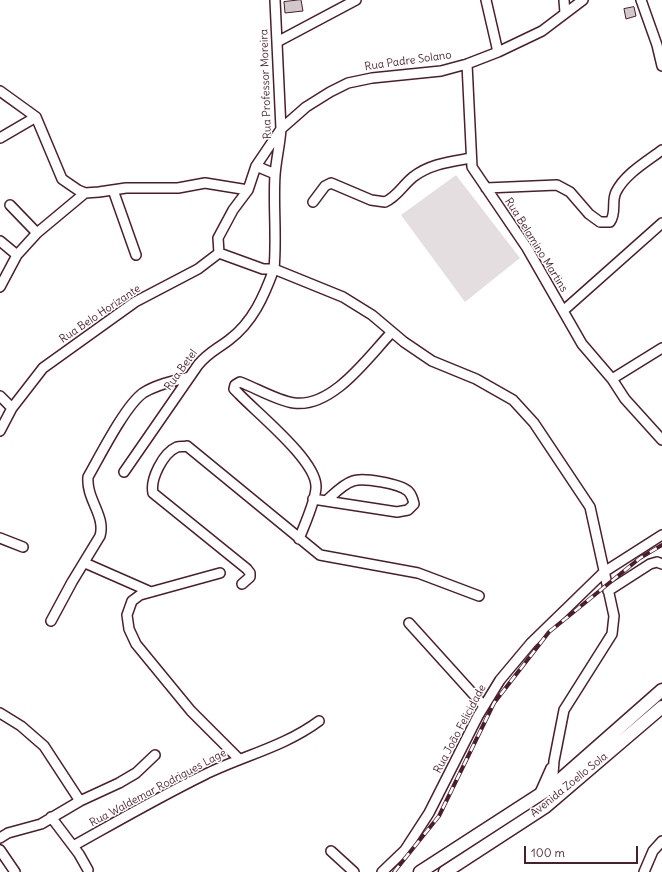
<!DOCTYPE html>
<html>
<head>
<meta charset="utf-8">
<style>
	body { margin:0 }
	#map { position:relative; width:662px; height:872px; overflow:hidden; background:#fff; font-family:Delius,sans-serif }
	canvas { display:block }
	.scale { position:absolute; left:524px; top:846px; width:114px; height:18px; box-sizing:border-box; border:2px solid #4a1f2b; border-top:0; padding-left:5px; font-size:12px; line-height:14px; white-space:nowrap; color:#4a1f2b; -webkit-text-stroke:3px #fff; paint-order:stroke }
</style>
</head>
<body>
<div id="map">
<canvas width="662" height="872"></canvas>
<div class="scale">100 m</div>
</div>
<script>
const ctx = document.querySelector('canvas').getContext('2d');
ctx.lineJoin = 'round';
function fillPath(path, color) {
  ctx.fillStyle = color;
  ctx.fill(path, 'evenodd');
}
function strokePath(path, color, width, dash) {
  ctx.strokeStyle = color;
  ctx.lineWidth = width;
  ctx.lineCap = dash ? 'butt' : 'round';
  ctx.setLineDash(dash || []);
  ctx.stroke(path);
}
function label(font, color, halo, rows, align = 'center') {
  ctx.font = font + ' Delius,sans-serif';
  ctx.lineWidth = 3;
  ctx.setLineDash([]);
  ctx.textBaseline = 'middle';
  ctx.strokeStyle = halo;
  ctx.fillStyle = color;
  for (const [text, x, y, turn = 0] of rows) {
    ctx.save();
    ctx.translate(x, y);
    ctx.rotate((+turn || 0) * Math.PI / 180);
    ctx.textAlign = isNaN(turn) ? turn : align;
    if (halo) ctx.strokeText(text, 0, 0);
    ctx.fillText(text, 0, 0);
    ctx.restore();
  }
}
fillPath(new Path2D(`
	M 456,175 L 520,258 L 465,302 L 401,215 Z`), '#e5dee0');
const building = new Path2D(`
	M 301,0 L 303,11 L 285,13 L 284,2 Z
	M 634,7 L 636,16 L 626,19 L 624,9 Z`);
fillPath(building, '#d2c7cb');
strokePath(building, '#4a1f2b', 1);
const minor = new Path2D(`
	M 275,0 L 281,129 C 280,145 276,160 275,175 C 273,206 277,237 274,269 L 343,297 L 372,315 L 404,342 L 432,361 L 476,379 L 513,400 L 534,423 L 590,507 L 614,616 L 612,634 L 564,710 L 554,761 L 552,788
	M 486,0 L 498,52
	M 564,0 L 565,13
	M 641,0 L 657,45 L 662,66
	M 277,42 L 356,0
	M 467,64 L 472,167 L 527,248 L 582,344 L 612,379 L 625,399 L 662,440
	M 0,91 L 36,117 L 62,179 L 78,190 L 85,193 L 99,192 L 126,188 L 178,188 L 205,183 L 248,190
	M 0,138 L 36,117
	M 256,166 L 275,174
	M 486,188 L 557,185 L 570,192 L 589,214 L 600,222 L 610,222 C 617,212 611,202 616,192 C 625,174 646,162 662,150
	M 113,190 L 136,255
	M 313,202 L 325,186 L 331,183 L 371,200 L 385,202 C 397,197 403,185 413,177 C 430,164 449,162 471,158
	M 10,205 L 37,233
	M 0,241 L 17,255
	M 0,287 L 17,255 L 37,233 L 85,193
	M 563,311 L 662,223
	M 612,379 L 662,348
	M 0,396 L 12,408
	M 0,431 L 12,408 L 43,368 L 135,302 L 198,269 L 219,253 L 218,238 L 233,210 L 248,190 L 256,166 L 281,129 L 306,107 L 330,92 L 348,83 L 372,78 L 441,71 L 467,64 L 498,52 L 542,31 L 583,0
	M 124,472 L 198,365 C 209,352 216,350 229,340 C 253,322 264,296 274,269 L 263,269 L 219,253
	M 313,499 L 397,512 L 408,510 L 414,504 C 413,499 412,495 408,491 C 400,484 363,477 353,481 C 343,484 334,494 326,501
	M 0,538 L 23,547
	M 299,539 C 304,526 316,500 316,487 C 317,461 257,413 239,394 L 234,389 L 235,385 L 240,382 C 256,388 278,401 294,403 C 333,408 368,357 392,332
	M 85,563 L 151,592
	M 220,573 L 140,595 L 132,601 L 127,615 L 129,629 L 136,644 L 191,711 L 239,759
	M 242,584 L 250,577 L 250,573 L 247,569 L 153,493 C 150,479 163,453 177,447 C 180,446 184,447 187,446 L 320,555 L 418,573 L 479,596
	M 608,591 L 650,564 L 657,562 L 662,564
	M 51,621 L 72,582 L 100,536 C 106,516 86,499 88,477 C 100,456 125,406 143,393 C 157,384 174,381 189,377
	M 409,623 L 484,706
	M 0,713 L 21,726 L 44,746 L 80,801
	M 539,795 L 551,768
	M 51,817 L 79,854 L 88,870
	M 0,838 L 8,833 L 41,824 L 80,801 L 119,783 L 136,773 L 155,755
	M 73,846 C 116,822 159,797 204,775 C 242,756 284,747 319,721
	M 0,850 L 15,872
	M 331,851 L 354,872
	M 382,872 L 405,850 L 429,813 L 478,716 L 500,680 L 531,643 L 604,572 L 662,535
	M 644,872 L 653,851 L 662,841`);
const major = new Path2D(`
	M 420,872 L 553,786 L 662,690
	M 445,872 L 545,807 L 662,707`);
strokePath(minor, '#4a1f2b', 12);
strokePath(major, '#4a1f2b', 15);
strokePath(minor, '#fff', 9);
strokePath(major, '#fff', 12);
const rail = new Path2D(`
	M 394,872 L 439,816 L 494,703 L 549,632 L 640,558 L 662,545`);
strokePath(rail, '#4a1f2b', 4);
strokePath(rail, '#fff', 2.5, [8]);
label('11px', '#4a1f2b', '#fff', [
	["Rua Padre Solano",408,61,-8],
	["Rua Professor Moreira",266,84,-92],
	["Rua Belamino Martins",536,245,58],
	["Rua Belo Horizante",100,314,-34],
	["Rua Betel",181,370,-54],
	["Rua João Felicidade",460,729,-62],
	["Avenida Zoello Sola",569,785,-39],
	["Rua Waldemar Rodrigues Lage",158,788,-28]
]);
</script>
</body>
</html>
